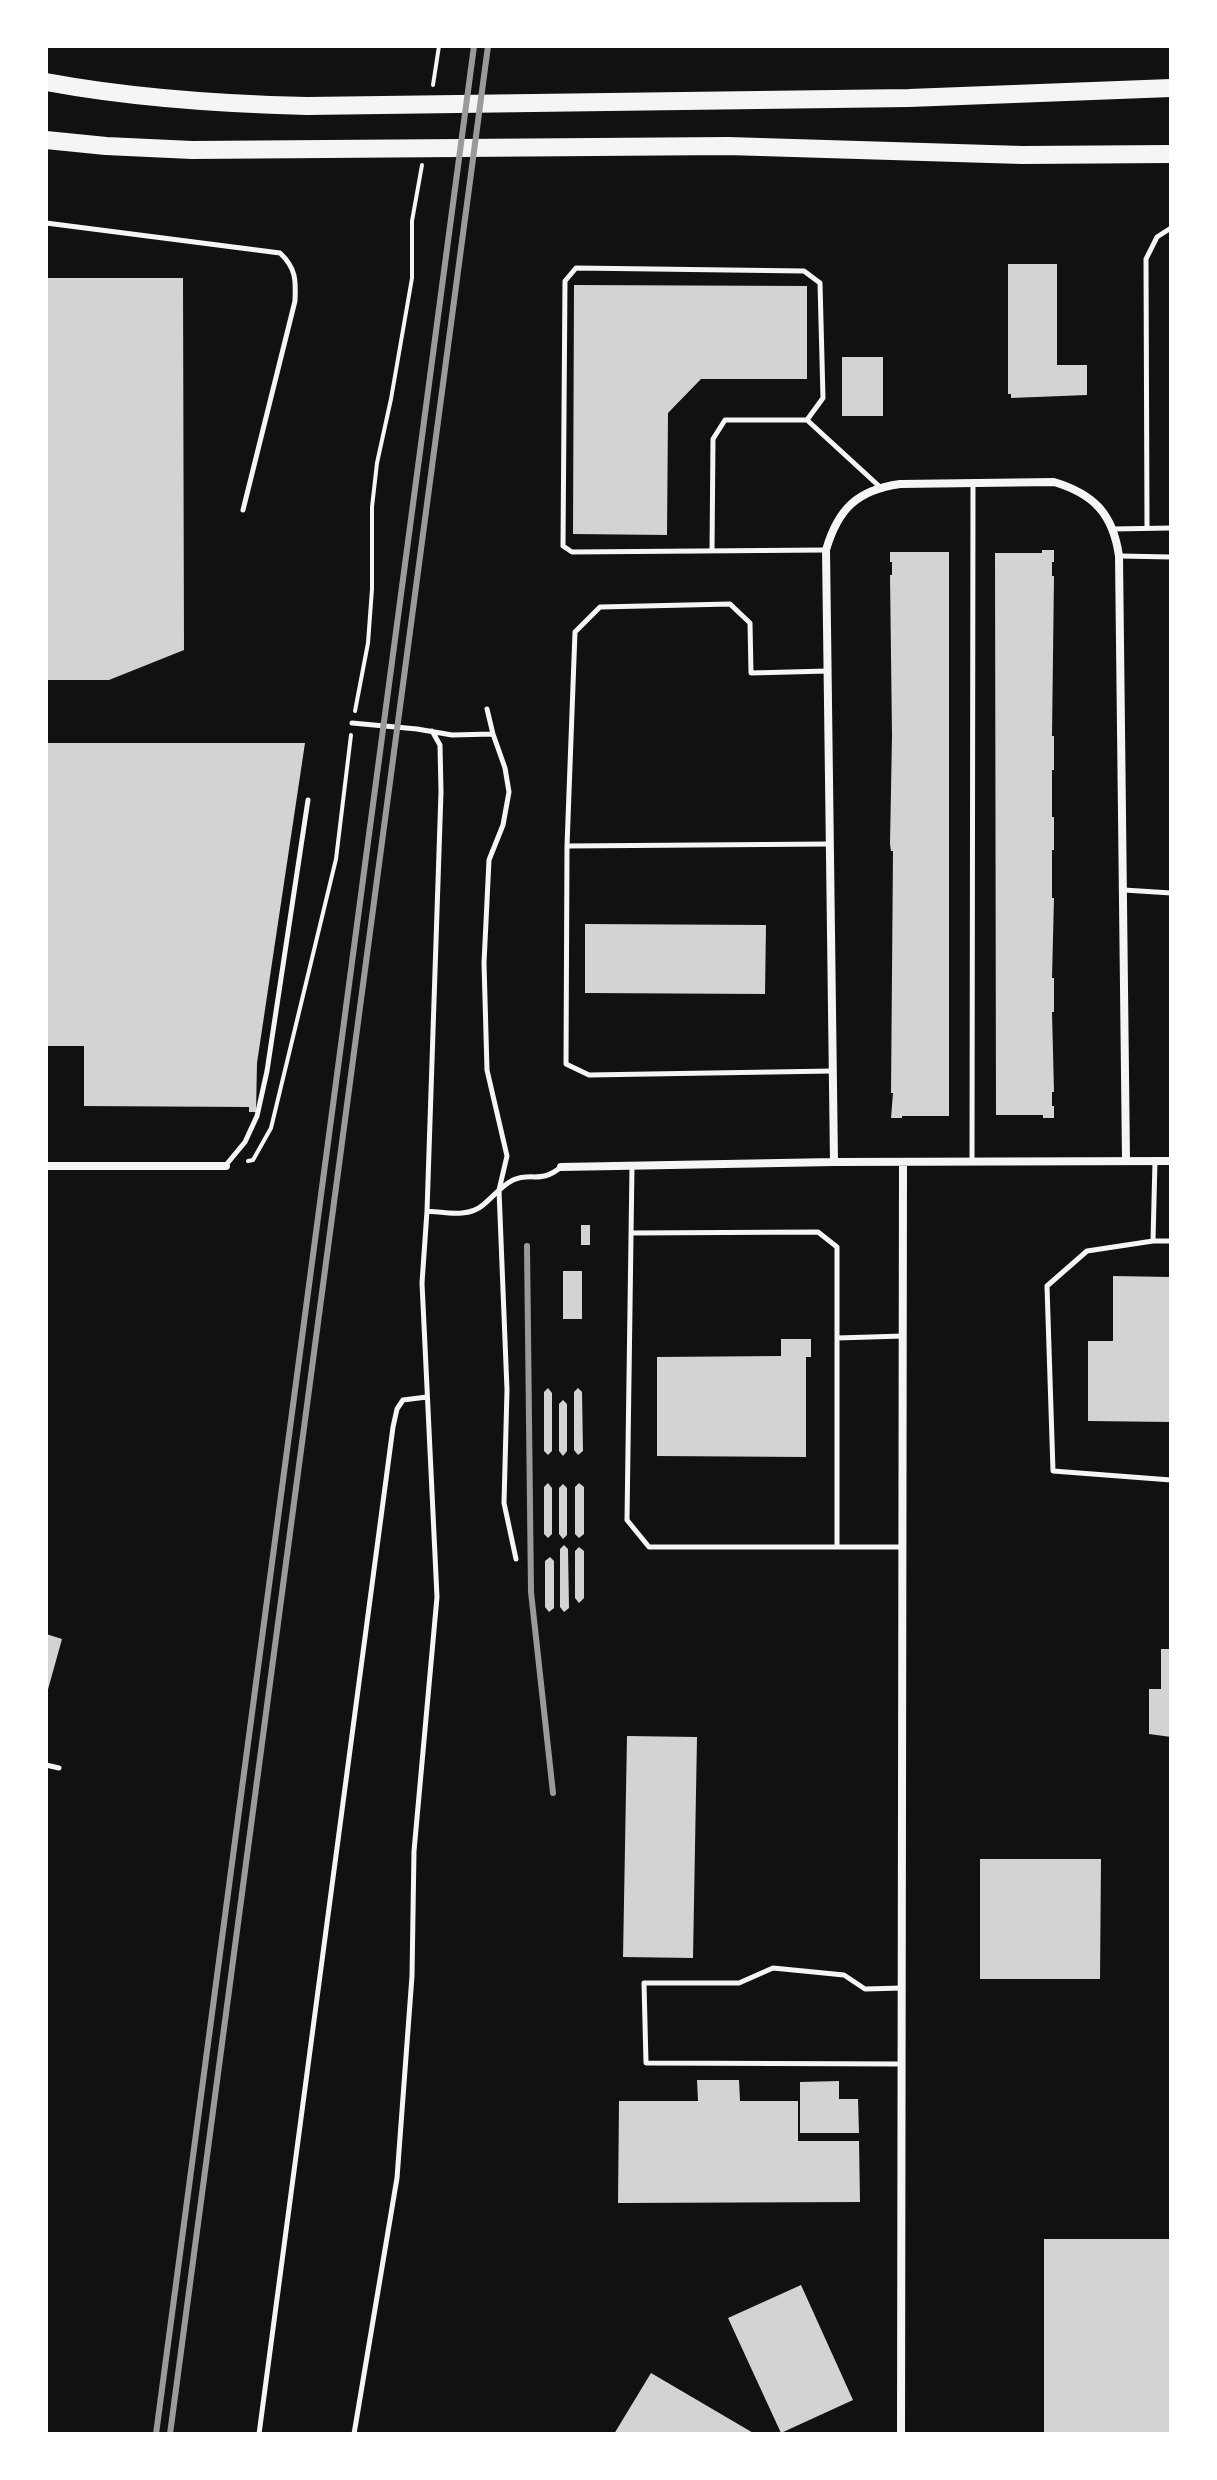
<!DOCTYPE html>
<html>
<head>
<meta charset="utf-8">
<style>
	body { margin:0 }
	#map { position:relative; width:1217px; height:2480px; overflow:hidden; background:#111; font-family:"Roboto Condensed",sans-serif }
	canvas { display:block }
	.frame { position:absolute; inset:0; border:48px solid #fff; pointer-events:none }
</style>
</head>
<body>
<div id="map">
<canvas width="1217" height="2480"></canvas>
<div class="frame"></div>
</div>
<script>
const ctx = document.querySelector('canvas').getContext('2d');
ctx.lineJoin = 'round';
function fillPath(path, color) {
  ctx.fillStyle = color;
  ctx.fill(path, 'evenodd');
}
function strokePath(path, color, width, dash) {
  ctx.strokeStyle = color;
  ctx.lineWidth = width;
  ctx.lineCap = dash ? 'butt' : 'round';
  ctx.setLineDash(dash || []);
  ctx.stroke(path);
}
fillPath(new Path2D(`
	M 1008,264 L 1057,264 L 1057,365 L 1087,365 L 1087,395 L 1011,398 L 1011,394 L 1008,394 Z
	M 46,278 L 183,278 L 184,650 L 109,680 L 46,680 Z
	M 574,285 L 807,286 L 807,379 L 701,379 L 668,413 L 667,535 L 573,534 Z
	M 842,357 L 883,357 L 883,416 L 842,416 Z
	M 1042,550 L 1054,550 L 1054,562 L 1052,562 L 1052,576 L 1054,576 L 1052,736 L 1054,736 L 1054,770 L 1052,770 L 1052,817 L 1054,817 L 1054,850 L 1052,850 L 1052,898 L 1054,898 L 1052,978 L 1054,978 L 1054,1012 L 1052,1012 L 1054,1092 L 1052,1092 L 1052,1106 L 1054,1106 L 1054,1118 L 1043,1118 L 1043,1115 L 996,1115 L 995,553 L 1042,553 Z
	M 890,552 L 949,552 L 949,1116 L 902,1116 L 902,1118 L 891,1118 L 893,1093 L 891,1093 L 893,851 L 891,851 L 890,844 L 892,736 L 890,575 L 892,575 L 892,562 L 890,562 Z
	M 46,743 L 305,743 L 257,1063 L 256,1112 L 249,1112 L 249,1107 L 84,1106 L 84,1046 L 46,1046 Z
	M 585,924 L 766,925 L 765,994 L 585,993 Z
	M 581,1225 L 590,1225 L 590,1245 L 581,1245 Z
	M 563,1271 L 582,1271 L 582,1319 L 563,1319 Z
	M 1113,1276 L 1171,1277 L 1171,1422 L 1088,1421 L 1088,1341 L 1113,1341 Z
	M 781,1339 L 811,1339 L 811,1357 L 806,1357 L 806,1457 L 657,1456 L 657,1357 L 781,1356 Z
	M 548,1388 L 552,1393 L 552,1451 L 548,1455 L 544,1451 L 544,1392 Z
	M 578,1388 L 582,1392 L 583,1451 L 578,1455 L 574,1450 L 574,1392 Z
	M 563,1400 L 567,1404 L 567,1451 L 563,1456 L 559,1451 L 559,1404 Z
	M 548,1483 L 552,1488 L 552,1534 L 548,1538 L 544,1534 L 544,1487 Z
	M 579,1483 L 584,1487 L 584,1534 L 579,1538 L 575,1534 L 575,1487 Z
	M 563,1484 L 567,1488 L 567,1535 L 563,1539 L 559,1534 L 559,1488 Z
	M 564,1545 L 568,1549 L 569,1608 L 564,1612 L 560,1607 L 560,1549 Z
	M 579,1547 L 584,1551 L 584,1598 L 579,1603 L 575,1598 L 575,1551 Z
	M 550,1557 L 554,1561 L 554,1608 L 549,1612 L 545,1607 L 545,1561 Z
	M 46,1634 L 62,1639 L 47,1693 L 46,1693 Z
	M 1161,1649 L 1171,1649 L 1171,1737 L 1149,1734 L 1149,1689 L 1161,1689 Z
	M 627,1736 L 697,1737 L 693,1958 L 623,1957 Z
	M 980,1859 L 1101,1859 L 1100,1979 L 980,1979 Z
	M 697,2080 L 739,2080 L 740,2101 L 798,2101 L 798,2141 L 859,2141 L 860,2202 L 618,2203 L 619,2101 L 698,2101 Z
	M 839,2081 L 839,2099 L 858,2099 L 859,2133 L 800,2133 L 800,2082 Z
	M 1044,2239 L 1171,2239 L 1171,2434 L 1044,2434 Z
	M 801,2285 L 853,2400 L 781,2433 L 728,2318 Z
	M 651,2373 L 755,2434 L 614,2434 Z`), '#d3d3d3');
strokePath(new Path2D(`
	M 433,85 L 439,46
	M 355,711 L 368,643 L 372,589 L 372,507 L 377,463 L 391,399 L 412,278 L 412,221 L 422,165
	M 248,1161 L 253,1160 L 271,1128 L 336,859 L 351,735`), '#f5f5f5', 4);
strokePath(new Path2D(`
	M 46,223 L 280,253 C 296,268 296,280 295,301 L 243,510
	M 807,420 L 880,487
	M 1147,528 L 1146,259 L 1157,237 L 1171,228
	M 1113,529 L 1171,528
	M 712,551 L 713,439 L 725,420 L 807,420 L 823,398 L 820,283 L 804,271 L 576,268 L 565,281 L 563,546 L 572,552 L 825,550
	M 1120,556 L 1171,557
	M 828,671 L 751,673 L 750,623 L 730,604 L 600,607 L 575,632 L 567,846 L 566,1064 L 589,1075 L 832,1071
	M 487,709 L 493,734 L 505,768 L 509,792 L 503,825 L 489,860 L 484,963 L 487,1070 L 507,1156 L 499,1190 L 507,1390 L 504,1503 L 516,1559
	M 352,723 L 417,729 L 452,735 L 493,734
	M 567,846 L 830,844
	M 1124,890 L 1171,893
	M 972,1161 L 973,483
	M 1155,1161 L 1153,1241 L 1087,1251 L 1047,1286 L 1053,1471 L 1171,1480
	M 226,1165 L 245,1142 L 257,1116 L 267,1071 L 308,800
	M 632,1166 L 627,1520 L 649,1547 L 902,1547
	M 427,1211 C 445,1212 468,1218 483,1205 C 493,1197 501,1186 513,1180 C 531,1172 541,1184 561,1167
	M 631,1233 L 818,1232 L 837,1247 L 837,1547
	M 1153,1241 L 1171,1241
	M 837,1338 L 903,1336
	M 46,1765 L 59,1768
	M 901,2064 L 646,2063 L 644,1983 L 739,1983 L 773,1968 L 844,1975 L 865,1989 L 902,1988
	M 259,2434 L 393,1427 L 397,1409 L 403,1400 L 427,1397
	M 354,2434 L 397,2178 L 412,1976 L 414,1851 L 437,1597 L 422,1283 L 427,1211 L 441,792 L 440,745 L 432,731`), '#f5f5f5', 5);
strokePath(new Path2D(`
	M 834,1162 L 826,550 C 838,509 857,490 900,484 L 1054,482 C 1094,494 1113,514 1119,556 L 1126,1160
	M 46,1166 L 226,1166
	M 561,1167 L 834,1162 L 1171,1161
	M 901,2434 L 903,1162`), '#f5f5f5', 8);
strokePath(new Path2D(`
	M 46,82 C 132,98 220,104 307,106 L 909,98 L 1171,88
	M 46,140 L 106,146 L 192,150 L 728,146 L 1022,155 L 1171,154`), '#f5f5f5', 18);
strokePath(new Path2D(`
	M 527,1246 L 531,1592 L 553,1793
	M 156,2434 L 474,46
	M 170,2434 L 488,46`), '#9a9a9a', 6);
</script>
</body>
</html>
